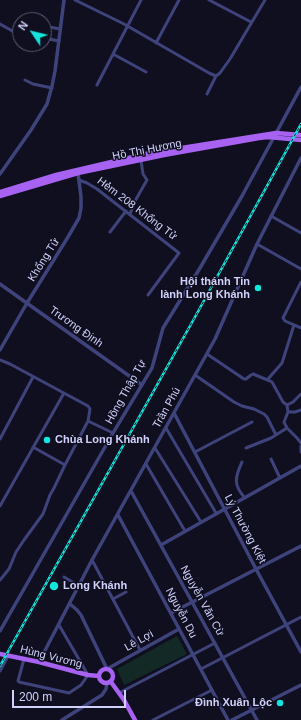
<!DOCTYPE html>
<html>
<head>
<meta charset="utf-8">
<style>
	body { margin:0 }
	#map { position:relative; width:301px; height:720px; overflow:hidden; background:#0f0f20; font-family:Arial,sans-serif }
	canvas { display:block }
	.north { position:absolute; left:12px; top:12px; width:40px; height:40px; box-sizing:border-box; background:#0f0f20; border:1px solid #5d5d78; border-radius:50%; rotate:305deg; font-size:11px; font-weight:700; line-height:16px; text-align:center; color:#d1d2fb }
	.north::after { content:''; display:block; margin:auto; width:14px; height:18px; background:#13e5dc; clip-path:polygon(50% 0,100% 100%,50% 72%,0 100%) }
	.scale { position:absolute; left:12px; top:690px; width:114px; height:18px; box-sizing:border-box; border:2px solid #d1d2fb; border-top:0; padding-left:5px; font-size:12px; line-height:14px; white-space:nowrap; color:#d1d2fb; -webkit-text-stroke:3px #0f0f20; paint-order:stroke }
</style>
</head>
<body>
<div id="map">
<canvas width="301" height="720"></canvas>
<div class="north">N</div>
<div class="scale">200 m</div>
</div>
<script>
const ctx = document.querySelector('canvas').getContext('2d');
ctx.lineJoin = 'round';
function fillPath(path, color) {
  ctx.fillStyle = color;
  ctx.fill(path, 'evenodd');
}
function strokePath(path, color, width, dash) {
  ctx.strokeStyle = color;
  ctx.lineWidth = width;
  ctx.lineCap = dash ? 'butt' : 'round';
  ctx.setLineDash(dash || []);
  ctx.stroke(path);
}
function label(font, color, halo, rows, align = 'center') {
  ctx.font = font + ' Arial,sans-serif';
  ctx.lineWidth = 3;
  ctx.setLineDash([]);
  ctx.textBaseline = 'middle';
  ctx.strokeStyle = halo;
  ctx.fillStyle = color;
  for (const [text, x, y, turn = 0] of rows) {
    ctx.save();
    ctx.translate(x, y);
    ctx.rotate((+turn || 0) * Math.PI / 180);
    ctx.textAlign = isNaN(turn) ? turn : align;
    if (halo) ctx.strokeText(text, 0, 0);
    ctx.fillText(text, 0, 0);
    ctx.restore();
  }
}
fillPath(new Path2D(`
	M 177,636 L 187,654 L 124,685 L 117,669 Z`), '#122925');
strokePath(new Path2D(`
	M 75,0 L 124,24 L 209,73 L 216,76 L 220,73 L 230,59 L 265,0
	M 209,0 L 251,22
	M 0,24 L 16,33 L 20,34
	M 44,26 L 60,29
	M 44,38 L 59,41
	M 156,43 L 179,0
	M 113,54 L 146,72
	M 25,80 L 33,84 L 52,88
	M 97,85 L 141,0
	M 207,94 L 216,76
	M 79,180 L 87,183 L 97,189 L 179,253 L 148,295
	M 130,214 L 135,201 L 147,180 L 143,174 L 141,160
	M 271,216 L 301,233
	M 110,232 L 126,211
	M 257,244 L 301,269
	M 301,282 L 283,318 L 285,321 L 301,328
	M 207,354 L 244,379 L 246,379 L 251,375 L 253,374 L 270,381 L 272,382 L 283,402 L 287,405 L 288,412 L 295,412 L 301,410
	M 0,360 L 10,364 L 88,406 L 90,409 L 88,421 L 113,433
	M 195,375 L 234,402 L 242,406 L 254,409 L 264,414 L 267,417 L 276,435
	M 268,379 L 282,363 L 294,325
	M 287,405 L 293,402 L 301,394
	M 288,412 L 284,422 L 287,428 L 297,438 L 301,443
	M 166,428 L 216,513
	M 0,439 L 33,377
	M 301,446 L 301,452
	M 33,447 L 65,465 L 88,421
	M 155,448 L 201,522
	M 246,448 L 271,438 L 287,428
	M 195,452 L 252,422
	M 271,459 L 280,478
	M 242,462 C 235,477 233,485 245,498
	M 146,464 L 185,531
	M 0,506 L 64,393
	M 92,560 L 140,650
	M 64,577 L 79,586
	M 0,580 L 9,569 L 16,552 L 24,540 L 43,514 L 50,495 L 54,488 L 65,465
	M 113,599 L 126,592
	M 24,659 L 18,681 L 19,682 L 69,693 L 81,685 L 88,675 L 59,625
	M 201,669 L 301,617
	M 0,671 L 8,656
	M 119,693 L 215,643
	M 153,720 L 212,690`), '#3e447b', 3);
strokePath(new Path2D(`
	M 0,174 L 31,130 L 47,104 L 52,86 L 55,71 L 64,0
	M 0,284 L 142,385
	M 0,350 L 27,303 L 68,237 L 79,218 L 81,208 L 81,197 L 78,173
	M 174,413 L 256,569 L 301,652
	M 131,491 L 257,720
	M 118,515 L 228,720
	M 161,545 L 301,466
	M 70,604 L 77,610 L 81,615 L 107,669 L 179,629
	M 171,613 L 301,546
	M 0,631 L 113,433 L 152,368 L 163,328 L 200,268 L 242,196 L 301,87
	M 39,662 L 92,560 L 215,339 L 257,244 L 301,158
	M 62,720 L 102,695 L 106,689 L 107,683
	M 232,720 L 301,685`), '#3e447b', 3.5);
strokePath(new Path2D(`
	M 0,192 L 56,175 L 150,153 L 276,133 L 301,135
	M 0,196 L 78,173 L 164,155 L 259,138 L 268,137 L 301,140
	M 0,654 L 39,662 L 88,675 L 99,676
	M99 676a7 7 0 1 1 14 0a7 7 0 1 1-14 0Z
	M 111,682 L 124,700 L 135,720`), '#a762f2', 4.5);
const rail = new Path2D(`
	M 0,666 L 195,317 L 301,124`);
strokePath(rail, '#13e5dc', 2.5);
strokePath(rail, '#0f0f20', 1, [3]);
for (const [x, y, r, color] of [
	[258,288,4,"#13e5dc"],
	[47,440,4,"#13e5dc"],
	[54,586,5,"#13e5dc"],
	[280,703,4,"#13e5dc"]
]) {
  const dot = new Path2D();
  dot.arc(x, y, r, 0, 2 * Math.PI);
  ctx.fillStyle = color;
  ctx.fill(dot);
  strokePath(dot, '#0f0f20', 1.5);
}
label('11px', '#d1d2fb', '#0f0f20', [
	["Hồ Thị Hương",147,150,-11],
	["Hẻm 208 Khổng Tử",137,209,37],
	["Khổng Tử",44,260,-58],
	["Trương Định",76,327,35],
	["Hồng Thập Tự",126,392,-61],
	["Trần Phú",167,408,-61],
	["Lý Thường Kiệt",245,529,62],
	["Nguyễn Văn Cừ",202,601,61],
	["Nguyễn Du",181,613,62],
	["Lê Lợi",139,641,-29],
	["Hùng Vương",51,657,14]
]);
label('bold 11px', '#d1d2fb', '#0f0f20', [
	["Hội thánh Tin",250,282],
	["lành Long Khánh",250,295],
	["Chùa Long Khánh",55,440,"left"],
	["Long Khánh",63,586,"left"],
	["Đình Xuân Lộc",272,703]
], 'right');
</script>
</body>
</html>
